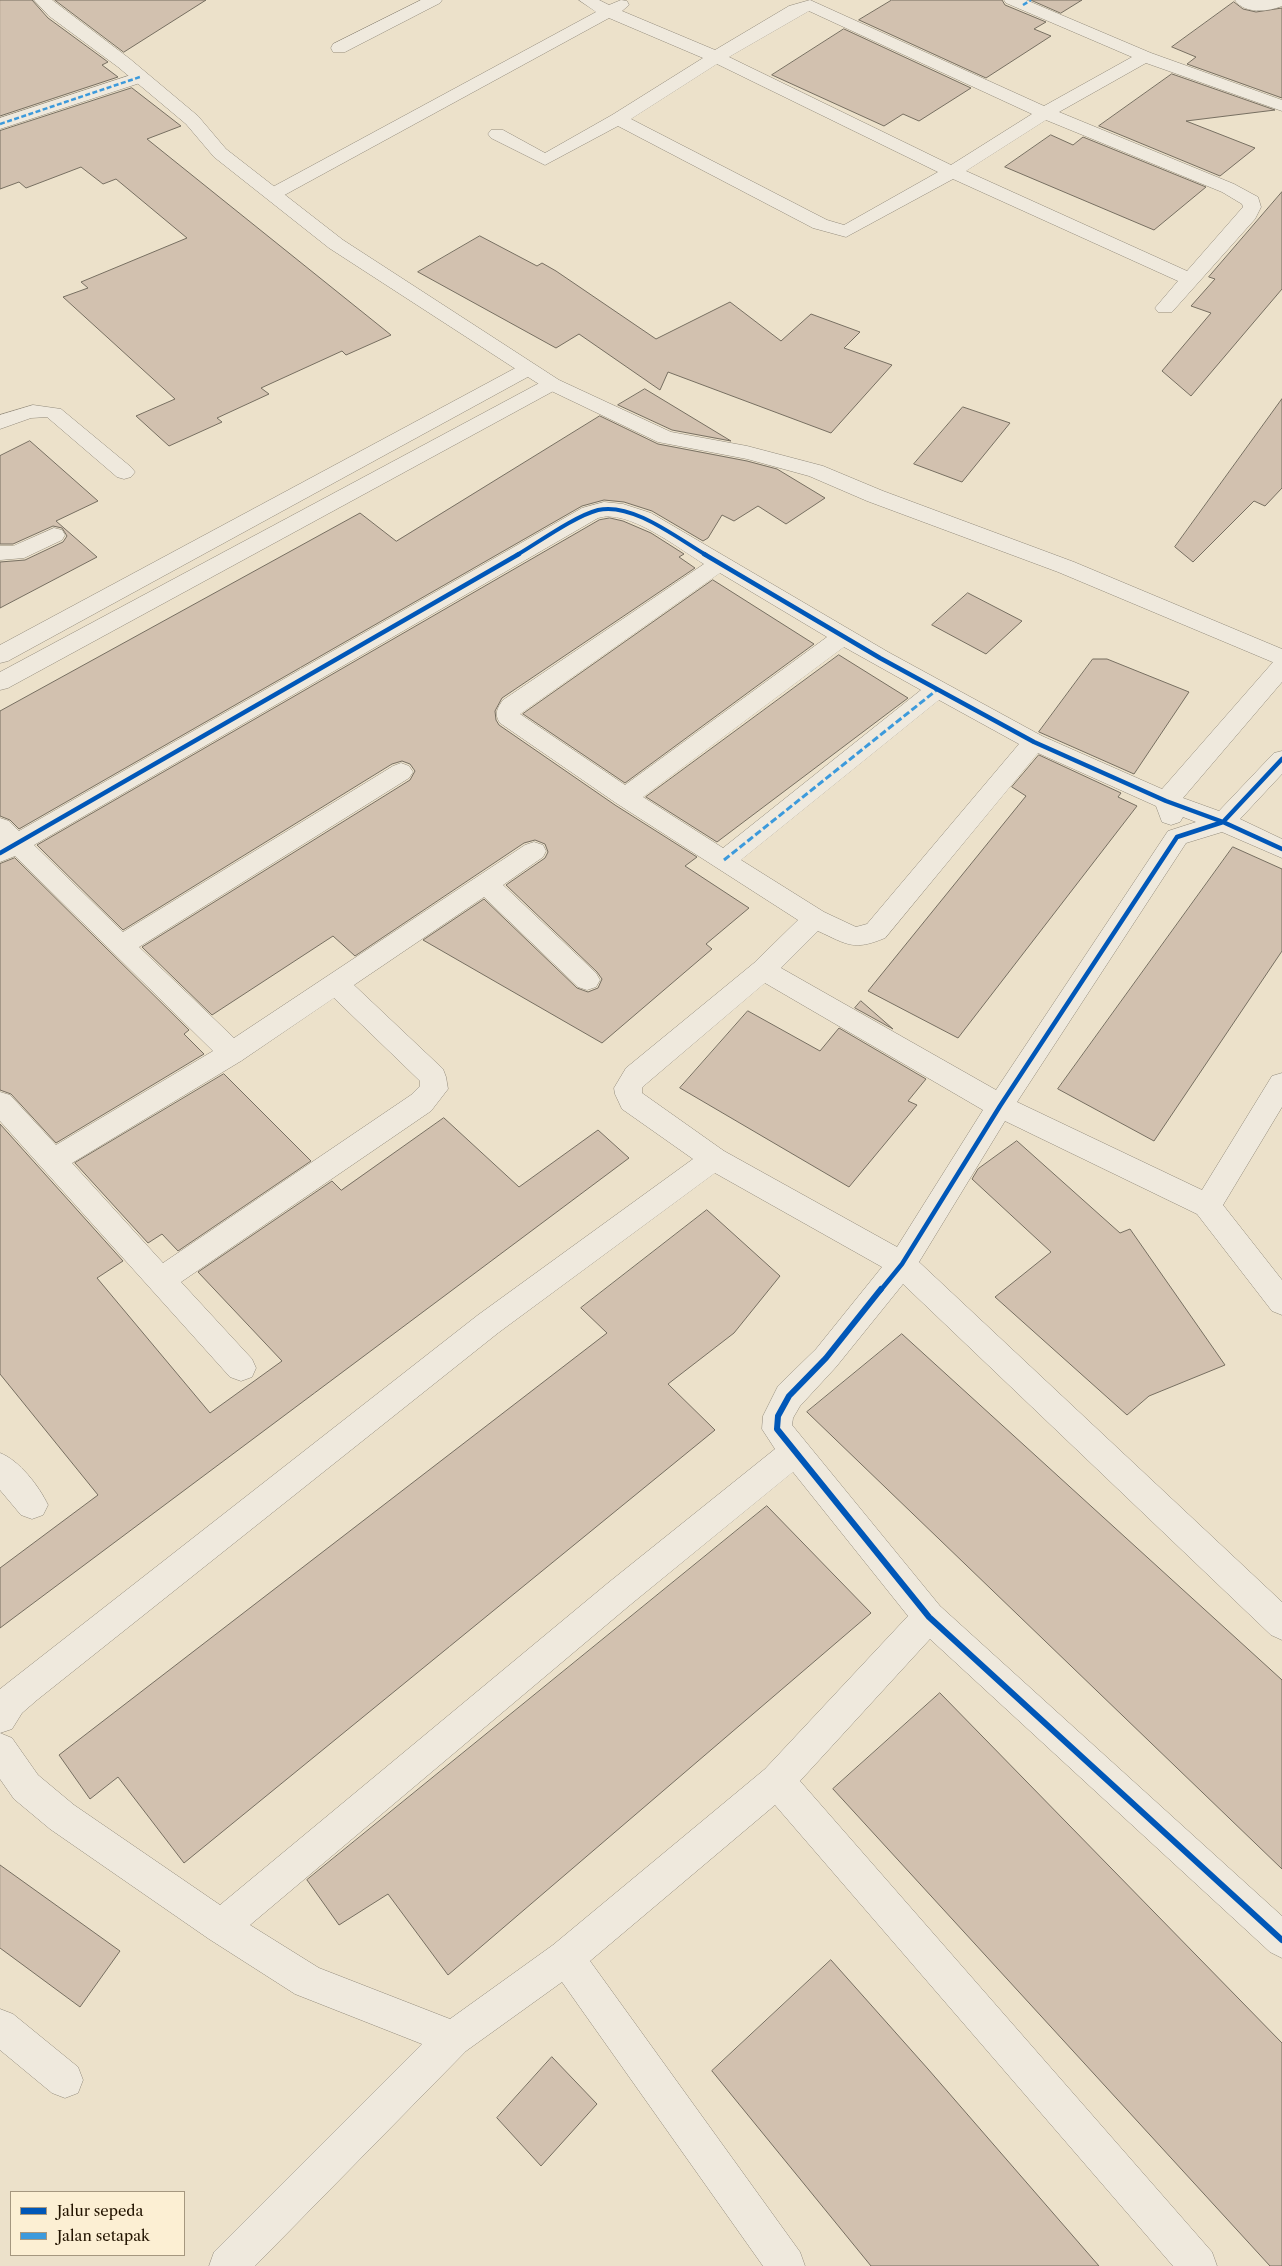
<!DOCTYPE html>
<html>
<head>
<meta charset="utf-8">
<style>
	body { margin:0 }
	#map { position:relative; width:1282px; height:2266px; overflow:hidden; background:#ece1ca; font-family:"Libre Caslon Text",serif }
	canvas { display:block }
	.legend { position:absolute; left:10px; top:2191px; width:175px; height:65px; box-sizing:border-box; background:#fcefd3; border:1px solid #a5977f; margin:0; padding:6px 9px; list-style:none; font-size:15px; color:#231400 }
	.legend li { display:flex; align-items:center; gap:10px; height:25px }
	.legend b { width:25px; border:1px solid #a5977f }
</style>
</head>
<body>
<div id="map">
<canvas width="1282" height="2266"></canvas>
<ul class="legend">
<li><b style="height:6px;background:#0057b8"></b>Jalur sepeda</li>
<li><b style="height:6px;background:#3c9adc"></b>Jalan setapak</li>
</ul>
</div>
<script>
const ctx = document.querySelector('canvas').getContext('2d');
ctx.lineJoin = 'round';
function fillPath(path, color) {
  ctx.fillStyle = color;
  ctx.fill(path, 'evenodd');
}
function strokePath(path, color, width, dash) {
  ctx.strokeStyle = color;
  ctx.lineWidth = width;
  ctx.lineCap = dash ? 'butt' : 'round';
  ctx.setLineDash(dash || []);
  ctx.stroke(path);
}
const building = new Path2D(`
	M 0,0 L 32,0 L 48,18 L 108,62 L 102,65 L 118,77 L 0,116 Z
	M 55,0 L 206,0 L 124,52 Z
	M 892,0 L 1002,0 L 1005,5 L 1046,22 L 1034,29 L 1051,36 L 986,78 L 859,20 Z
	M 1031,0 L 1082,0 L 1061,13 Z
	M 1234,2 L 1243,9 L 1256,12 L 1282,8 L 1282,98 L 1187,64 L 1196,57 L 1172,47 Z
	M 844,29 L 971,88 L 919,121 L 903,114 L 884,126 L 772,75 Z
	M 1172,74 L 1275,110 L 1186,121 L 1255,148 L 1220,176 L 1099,126 Z
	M 132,88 L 181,126 L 147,139 L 391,335 L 346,355 L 342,351 L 261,388 L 269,394 L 217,418 L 222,422 L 169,446 L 136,416 L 175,399 L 63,297 L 88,288 L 81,282 L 187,238 L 116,179 L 103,184 L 81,167 L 26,188 L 19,182 L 0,189 L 0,131 Z
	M 1051,135 L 1073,145 L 1083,137 L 1206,187 L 1154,230 L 1005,167 Z
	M 1282,192 L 1282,289 L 1191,396 L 1162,371 L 1211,313 L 1191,306 L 1215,279 L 1209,277 Z
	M 480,236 L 537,266 L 542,263 L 556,271 L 656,339 L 730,302 L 781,341 L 811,314 L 860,332 L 844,348 L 892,365 L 831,433 L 668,372 L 660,390 L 579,334 L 556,348 L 418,272 Z
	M 645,389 L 731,441 L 672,430 L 618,405 Z
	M 1282,399 L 1282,488 L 1265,506 L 1254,501 L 1193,562 L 1175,547 Z
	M 963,407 L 1010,423 L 962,482 L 914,464 Z
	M 600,416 L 658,444 L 747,461 L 777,469 L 825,498 L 786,524 L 758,506 L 734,521 L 722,515 L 708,538 L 703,541 L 652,511 L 624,502 L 604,500 L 582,506 L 19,829 L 10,820 L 0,816 L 0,711 L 360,513 L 396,541 Z
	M 30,441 L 98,501 L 56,521 L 97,557 L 0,608 L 0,562 L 25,560 L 63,542 L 67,536 L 62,528 L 53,526 L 13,544 L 0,544 L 0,456 Z
	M 610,518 L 623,521 L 651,533 L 684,554 L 679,557 L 695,568 L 502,698 L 495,711 L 496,720 L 499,725 L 615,805 L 697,857 L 685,866 L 749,908 L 706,944 L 712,949 L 602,1043 L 423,940 L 484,899 L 577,988 L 588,992 L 598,988 L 602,979 L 597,972 L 506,885 L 545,858 L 548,852 L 545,844 L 535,840 L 524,843 L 355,956 L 333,936 L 212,1015 L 142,947 L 410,780 L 415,771 L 410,764 L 402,761 L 392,764 L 123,930 L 37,845 L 599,520 Z
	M 713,580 L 814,644 L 625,783 L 523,714 Z
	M 968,593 L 1022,621 L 986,654 L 932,625 Z
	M 839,655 L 908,698 L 717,842 L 646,797 Z
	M 1093,659 L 1107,659 L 1189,692 L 1134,774 L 1039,732 Z
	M 1039,755 L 1121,793 L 1118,797 L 1137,806 L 958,1038 L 868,991 L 1026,796 L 1012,787 Z
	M 1233,847 L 1282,869 L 1282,951 L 1154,1141 L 1058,1089 Z
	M 15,858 L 189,1030 L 184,1034 L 204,1054 L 56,1143 L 11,1094 L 0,1090 L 0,864 Z
	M 861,1001 L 893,1029 L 855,1008 Z
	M 748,1011 L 820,1051 L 839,1028 L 926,1079 L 908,1101 L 917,1105 L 849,1187 L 680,1088 Z
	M 224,1074 L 311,1161 L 178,1251 L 162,1234 L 148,1243 L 75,1163 Z
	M 444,1118 L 519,1187 L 598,1130 L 629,1158 L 0,1628 L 0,1568 L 98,1495 L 0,1374 L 0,1124 L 123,1261 L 97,1278 L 210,1413 L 282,1361 L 198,1272 L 332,1181 L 341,1190 Z
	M 1017,1141 L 1120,1233 L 1130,1229 L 1225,1365 L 1149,1396 L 1127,1415 L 995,1297 L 1051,1252 L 972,1179 L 978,1169 Z
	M 707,1210 L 780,1276 L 734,1333 L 668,1384 L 715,1430 L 184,1863 L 118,1777 L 90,1799 L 59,1755 L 607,1333 L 581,1308 Z
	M 902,1334 L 1282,1680 L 1282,1869 L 807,1412 Z
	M 767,1506 L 871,1613 L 448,1975 L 388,1894 L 339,1925 L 307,1880 Z
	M 940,1693 L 1282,2043 L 1282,2266 L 1270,2266 L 833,1789 Z
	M 0,1865 L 120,1951 L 80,2007 L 0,1948 Z
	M 831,1960 L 928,2069 L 1099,2266 L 871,2266 L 712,2071 Z
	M 552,2057 L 597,2104 L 541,2166 L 497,2118 Z`);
fillPath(building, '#d2c1af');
strokePath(building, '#776f61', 1);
const minor = new Path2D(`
	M 421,0 L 442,0 L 440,3 L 345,52 L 333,52 L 331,48 L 333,44 Z
	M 579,0 L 599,0 L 609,5 L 621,0 L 627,1 L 629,5 L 622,11 L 715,50 L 789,6 L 810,0 L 1044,106 L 1132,57 L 1006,3 L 1004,0 L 1026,0 L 1151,53 L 1282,100 L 1282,111 L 1146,63 L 1059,112 L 1234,184 L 1258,197 L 1261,207 L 1255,219 L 1172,312 L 1158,312 L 1155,308 L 1178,281 L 953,179 L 846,237 L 813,228 L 618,126 L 545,165 L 491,138 L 488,134 L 491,130 L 503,130 L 545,153 L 612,115 L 703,58 L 609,18 L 279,198 L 267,198 L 264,194 L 267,190 L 596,12 ZM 809,11 L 1032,114 L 951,165 L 729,57 ZM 717,64 L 938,172 L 844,225 L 827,220 L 631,119 ZM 1046,120 L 1222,192 L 1242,204 L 1243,207 L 1187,271 L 966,171 Z
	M 1235,0 L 1282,0 L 1282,6 C 1268,12 1244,14 1235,0 Z
	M 140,72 L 146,73 L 149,77 L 146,81 L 0,129 L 0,118 Z
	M 528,363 L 535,365 L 538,369 L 535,373 L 8,661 L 0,663 L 0,645 L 521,365 Z
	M 552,378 L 559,380 L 562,384 L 559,388 L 8,688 L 0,690 L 0,672 L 545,380 Z
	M 33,405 L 61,409 L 131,467 L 135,472 L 131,477 L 124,479 L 117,477 L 47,417 L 31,418 L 0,429 L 0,415 Z
	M 604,502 L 623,504 L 651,513 L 888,652 L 1042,736 L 1162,789 L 1274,661 L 1282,659 L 1282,682 L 1183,798 L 1219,811 L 1274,753 L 1282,751 L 1282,774 L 1240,819 L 1282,839 L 1282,858 L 1222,832 L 1186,843 L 1017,1102 L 1202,1190 L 1272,1076 L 1282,1073 L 1282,1107 L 1223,1205 L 1282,1280 L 1282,1315 L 1272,1311 L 1197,1214 L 1005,1121 L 919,1262 L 1282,1602 L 1282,1640 L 1271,1635 L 903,1284 L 836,1367 L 800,1406 L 793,1418 L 792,1425 L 940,1606 L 1282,1916 L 1282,1958 L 1270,1952 L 930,1639 L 800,1781 L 1212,2252 L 1217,2266 L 1173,2266 L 775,1805 L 590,1961 L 800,2252 L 805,2266 L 763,2266 L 562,1982 L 466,2051 L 255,2266 L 209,2266 L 214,2252 L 422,2044 L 295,1994 L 209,1939 L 50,1829 L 14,1799 L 0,1779 L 0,1689 L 478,1315 L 693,1159 L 622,1109 L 615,1094 L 614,1088 L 626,1068 L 754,963 L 798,920 L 616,803 L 500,723 C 494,714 497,708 503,700 L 704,564 C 678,548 627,508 598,518 L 34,845 L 123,932 L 393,766 L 401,763 L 409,766 L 413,772 L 409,778 L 139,947 L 234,1038 L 525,845 L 534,842 L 543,845 L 546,851 L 543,857 L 503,885 L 596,973 L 600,980 L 596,987 L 587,990 L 578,987 L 484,897 L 354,985 L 443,1069 L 446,1077 L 448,1089 L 431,1111 L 181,1282 L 252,1359 L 256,1368 L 252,1377 L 241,1381 L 230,1377 L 0,1121 L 0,1092 L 10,1095 L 56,1145 L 213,1051 L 15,856 L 0,862 L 0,818 L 9,821 L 19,831 L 582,508 ZM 720,573 L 827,637 L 625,785 L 520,714 ZM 844,647 L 921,690 L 723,848 L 643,797 ZM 939,700 L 1019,744 L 867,924 L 856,927 L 824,912 L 741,860 ZM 1038,753 L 1156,806 L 1162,822 L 1171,825 L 1180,822 L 1183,817 L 1196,822 L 1168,831 L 996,1090 L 781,968 L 818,931 C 848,945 854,951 885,938 ZM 765,983 L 983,1110 L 897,1247 L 724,1151 L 642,1093 L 642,1088 L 646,1084 ZM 334,998 L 420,1081 L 420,1086 L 411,1095 L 163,1263 L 72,1163 L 241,1061 ZM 715,1173 L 882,1267 L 816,1349 L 778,1386 L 763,1416 L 762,1429 L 775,1449 L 608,1583 L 220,1905 L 74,1805 L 38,1775 L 12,1738 L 0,1733 L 12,1729 L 22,1713 L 37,1700 L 498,1333 ZM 793,1472 L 908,1616 L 765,1769 L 553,1945 L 450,2019 L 319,1968 L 250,1925 L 630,1605 Z
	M 54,528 L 62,530 L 65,535 L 62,540 L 24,558 L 0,560 L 0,546 L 13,546 Z
	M 0,1453 C 19,1460 39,1486 48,1505 L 43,1515 L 32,1519 L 21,1515 L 0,1490 Z
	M 0,2009 L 13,2014 L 78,2067 L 83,2080 L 78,2093 L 65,2098 L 52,2093 L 0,2050 Z`);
const tertiary = new Path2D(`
	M 34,0 L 52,0 L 130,59 L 198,116 L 226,149 L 343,240 L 559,380 L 671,432 L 747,446 L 823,466 L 883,491 L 1074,562 L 1282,649 L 1282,666 L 1058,572 L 867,501 L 809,476 L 747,459 L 658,442 L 545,388 L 329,248 L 214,157 L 186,124 L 118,67 L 49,16 Z`);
strokePath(minor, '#938b7c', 1);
strokePath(tertiary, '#938b7c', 1);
fillPath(minor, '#efe9dd');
fillPath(tertiary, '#efe9dd');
strokePath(new Path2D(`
	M 1023,5 L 1031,0
	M 0,124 L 140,77`), '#3c9adc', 2.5, [5, 2.5]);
strokePath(new Path2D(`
	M 724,860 L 938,689`), '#3c9adc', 3, [7, 3]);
strokePath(new Path2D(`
	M 517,555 C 539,542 575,516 598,510 C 632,502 677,538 706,555`), '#0057b8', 4);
strokePath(new Path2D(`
	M 704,554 L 880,658 L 1034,742 L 1166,801 L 1223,822 L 1282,849
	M 0,853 L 519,554
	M 880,1291 L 902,1264 L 1000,1106 L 1177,837 L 1223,822 L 1282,759`), '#0057b8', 4.5);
strokePath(new Path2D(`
	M 881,1289 L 826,1358 L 789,1396 L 778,1416 L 777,1429 L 929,1617 L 1282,1940`), '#0057b8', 6);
</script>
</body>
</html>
